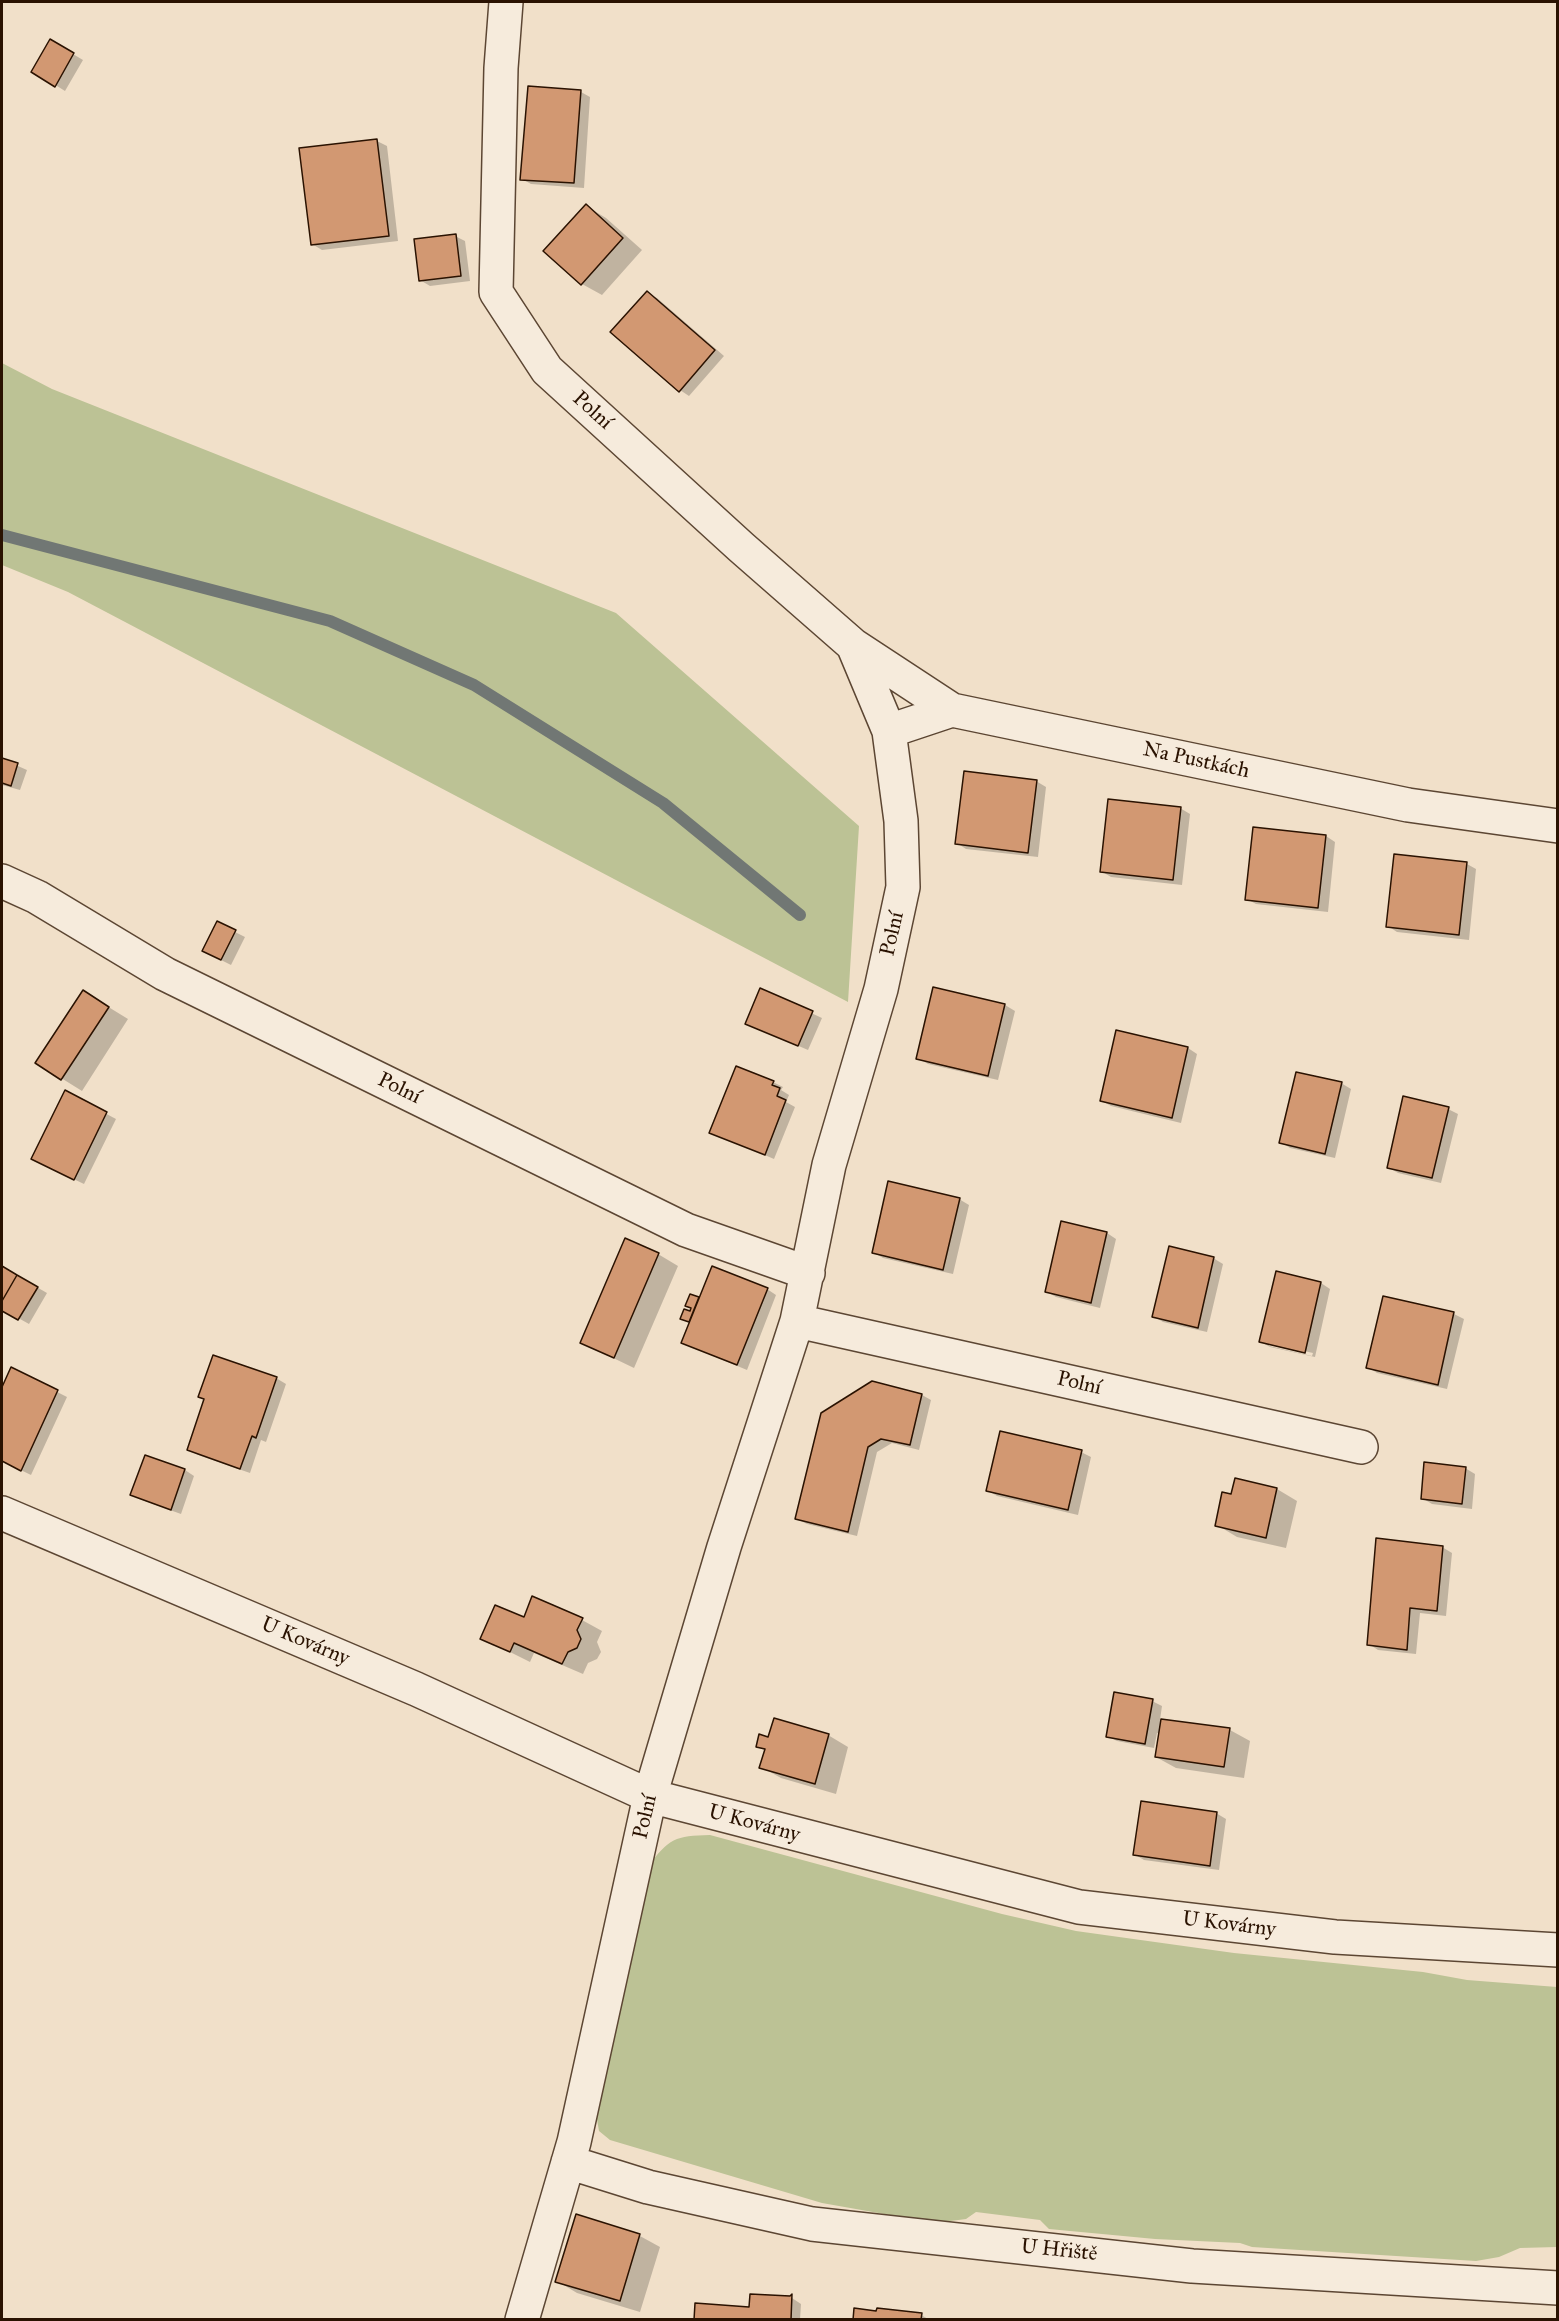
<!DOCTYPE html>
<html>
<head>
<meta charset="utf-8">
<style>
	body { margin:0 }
	#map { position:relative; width:1559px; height:2321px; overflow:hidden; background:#f1e0c9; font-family:"IM FELL Great Primer",serif }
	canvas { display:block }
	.frame { position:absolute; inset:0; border:3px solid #2a1201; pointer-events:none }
</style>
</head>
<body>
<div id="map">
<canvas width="1559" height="2321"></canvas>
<div class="frame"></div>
</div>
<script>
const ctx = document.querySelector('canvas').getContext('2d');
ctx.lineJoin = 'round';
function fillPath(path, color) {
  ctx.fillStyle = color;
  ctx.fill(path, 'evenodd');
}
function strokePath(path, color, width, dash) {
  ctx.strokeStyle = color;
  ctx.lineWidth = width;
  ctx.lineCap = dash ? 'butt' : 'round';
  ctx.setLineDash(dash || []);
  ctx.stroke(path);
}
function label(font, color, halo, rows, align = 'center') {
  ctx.font = font + ' "IM FELL Great Primer",serif';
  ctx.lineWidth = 4.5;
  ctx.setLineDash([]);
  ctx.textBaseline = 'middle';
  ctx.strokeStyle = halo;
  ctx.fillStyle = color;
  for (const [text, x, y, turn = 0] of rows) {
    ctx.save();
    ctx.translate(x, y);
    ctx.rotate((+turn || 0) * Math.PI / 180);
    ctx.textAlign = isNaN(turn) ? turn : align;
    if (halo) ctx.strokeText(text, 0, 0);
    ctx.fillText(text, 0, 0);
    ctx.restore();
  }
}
fillPath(new Path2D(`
	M 2,363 L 52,389 L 616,613 L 859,826 L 848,1002 L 68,592 L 2,565 Z
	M 710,1835 L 1002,1914 L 1076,1931 L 1234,1953 L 1423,1972 L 1467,1980 L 1557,1987 L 1557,2247 L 1520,2248 L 1499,2257 L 1476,2261 L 1252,2247 L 1240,2243 L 1155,2239 L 1049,2229 L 1040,2220 L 976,2212 L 966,2219 L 935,2223 L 822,2203 L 610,2140 L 599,2131 L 594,2102 L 648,1867 C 669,1838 675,1836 710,1835 Z`), '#bcc295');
fillPath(new Path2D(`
	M 51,41 L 83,60 L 65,91 L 33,71 Z
	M 581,92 L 590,97 L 584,188 L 531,184 L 522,179 Z
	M 377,141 L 387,146 L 398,241 L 322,250 L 312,244 Z
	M 586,206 L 606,218 L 642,250 L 602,295 L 582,284 L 546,251 Z
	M 455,236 L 465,241 L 470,281 L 430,286 L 420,280 Z
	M 647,293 L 657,298 L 724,356 L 689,396 L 680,390 Z
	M 2,759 L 27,770 L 20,790 L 2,785 Z
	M 1036,781 L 1046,787 L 1038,857 L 966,849 L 957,843 Z
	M 1180,808 L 1190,814 L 1182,885 L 1111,877 L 1101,871 Z
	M 1326,836 L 1335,842 L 1328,912 L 1256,904 L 1247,899 Z
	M 1467,864 L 1476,869 L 1469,940 L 1397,932 L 1388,926 Z
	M 235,932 L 245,937 L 231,965 L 213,956 Z
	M 934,989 L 1005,1005 L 1015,1011 L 998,1080 L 928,1064 L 918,1058 Z
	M 761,990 L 822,1018 L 808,1050 L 757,1028 Z
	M 84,992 L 128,1019 L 82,1091 L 37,1063 Z
	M 1188,1048 L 1197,1054 L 1181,1123 L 1111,1106 L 1102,1101 Z
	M 773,1082 L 783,1087 L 781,1090 L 789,1095 L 786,1102 L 795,1107 L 774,1159 L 711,1132 Z
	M 1341,1083 L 1351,1089 L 1335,1158 L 1290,1148 L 1281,1142 Z
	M 65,1092 L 116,1119 L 84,1184 L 42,1164 Z
	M 1448,1109 L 1458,1114 L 1441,1183 L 1398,1173 L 1388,1167 Z
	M 959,1199 L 969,1205 L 953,1274 L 883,1258 L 873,1252 Z
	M 1107,1233 L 1116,1239 L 1100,1308 L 1056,1297 L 1047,1292 Z
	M 626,1240 L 658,1254 L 678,1266 L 634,1368 L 582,1343 Z
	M 1213,1258 L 1223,1264 L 1207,1332 L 1163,1322 L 1153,1316 Z
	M 2,1267 L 47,1293 L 29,1324 L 2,1309 Z
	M 1321,1283 L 1330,1289 L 1315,1357 L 1270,1347 L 1261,1342 ZM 1269,1343 L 1313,1353 L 1312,1356 L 1269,1346 Z
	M 767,1289 L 776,1295 L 747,1370 L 682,1343 L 691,1323 L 682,1318 L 690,1313 L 692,1309 L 687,1306 L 691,1296 L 700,1299 Z
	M 1384,1298 L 1454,1314 L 1464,1319 L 1447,1389 L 1377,1373 L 1368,1367 Z
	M 12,1369 L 67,1397 L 31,1475 L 2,1461 L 2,1391 Z
	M 276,1378 L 286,1384 L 266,1442 L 261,1440 L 250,1473 L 198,1455 L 189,1449 Z
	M 922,1395 L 931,1400 L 919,1450 L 892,1443 L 877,1452 L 857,1536 L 807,1524 L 797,1519 L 822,1414 Z
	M 1081,1452 L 1091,1457 L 1078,1515 L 997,1496 L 987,1490 Z
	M 145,1457 L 185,1470 L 194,1476 L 181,1514 L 142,1500 L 132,1495 Z
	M 1465,1468 L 1475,1474 L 1472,1509 L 1432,1504 L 1422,1498 Z
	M 1277,1489 L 1297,1501 L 1286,1548 L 1237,1537 L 1217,1525 Z
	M 1442,1547 L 1452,1553 L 1446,1616 L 1420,1613 L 1416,1654 L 1378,1650 L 1369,1644 Z
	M 582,1620 L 602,1631 L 597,1642 L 601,1652 L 597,1659 L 588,1663 L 583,1674 L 534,1653 L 530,1662 L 482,1638 Z
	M 1152,1701 L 1162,1706 L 1160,1720 L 1230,1730 L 1250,1741 L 1244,1778 L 1176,1768 L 1156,1757 L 1160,1734 L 1157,1733 L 1154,1748 L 1117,1741 L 1107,1736 Z
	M 828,1735 L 848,1747 L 836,1794 L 781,1778 L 761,1767 L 766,1751 L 757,1746 L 769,1738 Z
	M 1216,1813 L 1226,1819 L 1219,1870 L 1144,1860 L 1134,1854 Z
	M 577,2216 L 640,2236 L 660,2247 L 640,2312 L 577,2293 L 557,2281 Z
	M 792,2298 L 801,2304 L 800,2320 L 695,2320 Z
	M 921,2315 L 930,2320 L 855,2320 Z`), '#0003');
strokePath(new Path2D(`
	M 2,535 L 330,621 L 474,685 L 663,803 L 800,915`), '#717774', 12);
const building = new Path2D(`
	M 50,39 L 74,53 L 55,87 L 31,72 Z
	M 528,86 L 581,90 L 574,183 L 520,180 Z
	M 377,139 L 389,236 L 311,245 L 299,148 Z
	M 586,204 L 623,238 L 581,285 L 543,251 Z
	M 456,234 L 461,276 L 419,281 L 414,239 Z
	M 647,291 L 715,350 L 679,392 L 610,332 Z
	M 2,758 L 18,763 L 11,786 L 2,783 Z
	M 964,771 L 1037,780 L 1028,853 L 955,844 Z
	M 1108,799 L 1181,807 L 1173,880 L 1100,872 Z
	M 1253,827 L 1326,835 L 1318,908 L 1245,900 Z
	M 1394,854 L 1467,862 L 1459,935 L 1386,927 Z
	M 217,921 L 236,930 L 221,960 L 202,951 Z
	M 933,987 L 1005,1004 L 988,1076 L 916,1059 Z
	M 760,988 L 813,1011 L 798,1046 L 745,1024 Z
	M 83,990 L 109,1007 L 61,1080 L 35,1063 Z
	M 1116,1030 L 1188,1047 L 1172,1118 L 1100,1101 Z
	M 736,1066 L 774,1081 L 772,1085 L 780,1088 L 777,1096 L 786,1100 L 765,1155 L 709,1133 Z
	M 1296,1072 L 1342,1082 L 1325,1154 L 1279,1143 Z
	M 65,1090 L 107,1112 L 74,1180 L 31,1159 Z
	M 1403,1096 L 1449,1107 L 1432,1178 L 1387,1168 Z
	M 888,1181 L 960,1198 L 943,1270 L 872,1253 Z
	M 1061,1221 L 1107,1232 L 1091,1303 L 1045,1292 Z
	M 625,1238 L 659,1253 L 614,1358 L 580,1343 Z
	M 1169,1246 L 1214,1257 L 1198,1328 L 1152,1317 Z
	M 2,1266 L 17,1275 L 2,1301 Z
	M 712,1266 L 768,1288 L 737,1365 L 681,1343 Z
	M 1276,1271 L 1321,1282 L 1305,1353 L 1259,1342 Z
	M 17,1275 L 38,1287 L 18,1320 L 2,1311 L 2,1301 Z
	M 690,1294 L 699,1297 L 689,1322 L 680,1319 L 684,1309 L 690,1311 L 691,1308 L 685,1306 Z
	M 1383,1296 L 1454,1312 L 1438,1385 L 1366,1368 Z
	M 213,1355 L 277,1377 L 256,1438 L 252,1436 L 240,1469 L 187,1450 L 204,1399 L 198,1397 Z
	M 11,1367 L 58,1390 L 21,1471 L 2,1461 L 2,1387 Z
	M 872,1381 L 922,1394 L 910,1445 L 881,1439 L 868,1447 L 848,1532 L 795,1519 L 821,1413 Z
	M 1000,1431 L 1082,1450 L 1068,1510 L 986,1491 Z
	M 145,1455 L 185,1469 L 171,1510 L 130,1495 Z
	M 1424,1462 L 1466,1467 L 1462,1504 L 1421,1499 Z
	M 1235,1478 L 1277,1488 L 1266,1538 L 1215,1526 L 1222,1492 L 1231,1494 Z
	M 1376,1538 L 1443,1546 L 1437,1611 L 1410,1608 L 1407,1650 L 1367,1645 Z
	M 532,1596 L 583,1618 L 577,1630 L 581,1639 L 577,1648 L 568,1652 L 562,1664 L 514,1643 L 510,1652 L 480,1639 L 495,1605 L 524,1617 Z
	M 1114,1692 L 1153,1699 L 1145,1744 L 1106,1737 Z
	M 774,1718 L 829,1734 L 815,1784 L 759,1768 L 765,1749 L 756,1747 L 759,1734 L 768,1737 Z
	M 1161,1719 L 1230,1728 L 1224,1767 L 1155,1757 Z
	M 1141,1801 L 1217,1812 L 1210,1866 L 1133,1855 Z
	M 576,2214 L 640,2234 L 620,2301 L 555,2282 Z
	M 750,2294 L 790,2296 L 792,2294 L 791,2320 L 694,2320 L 695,2303 L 749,2307 Z
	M 854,2308 L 876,2311 L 877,2308 L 922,2313 L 921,2320 L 853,2320 Z`);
fillPath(building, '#d29872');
strokePath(building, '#2a1201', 1.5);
const minor = new Path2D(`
	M 506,2 L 501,68 L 496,292 L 547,370 L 741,547 L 853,645 L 889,731 L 901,821 L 903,887 L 881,989 L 829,1165 L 797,1321 L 724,1547 L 650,1796 L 574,2142 L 522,2320
	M 853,645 L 952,710 L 1408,805 L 1558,826
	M 889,731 L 952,710
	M 2,881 L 37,897 L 165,974 L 686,1230 L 808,1273
	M 797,1321 L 1361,1447
	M 2,1513 L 416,1689 L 650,1796 L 1079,1907 L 1335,1937 L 1558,1950
	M 568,2162 L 648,2187 L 812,2224 L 1192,2266 L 1558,2288`);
strokePath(minor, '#5c4633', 36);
strokePath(minor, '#f6ebdc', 33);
label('21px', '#2a1201', '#f6ebdc', [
	["Polní",592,411,42],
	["Na Pustkách",1196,761,12],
	["Polní",893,934,-77],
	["Polní",399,1089,26],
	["Polní",1079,1384,13],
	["U Kovárny",305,1642,23],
	["Polní",646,1817,-77],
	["U Kovárny",754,1824,15],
	["U Kovárny",1229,1925,7],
	["U Hřiště",1059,2251,6]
]);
</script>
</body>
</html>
